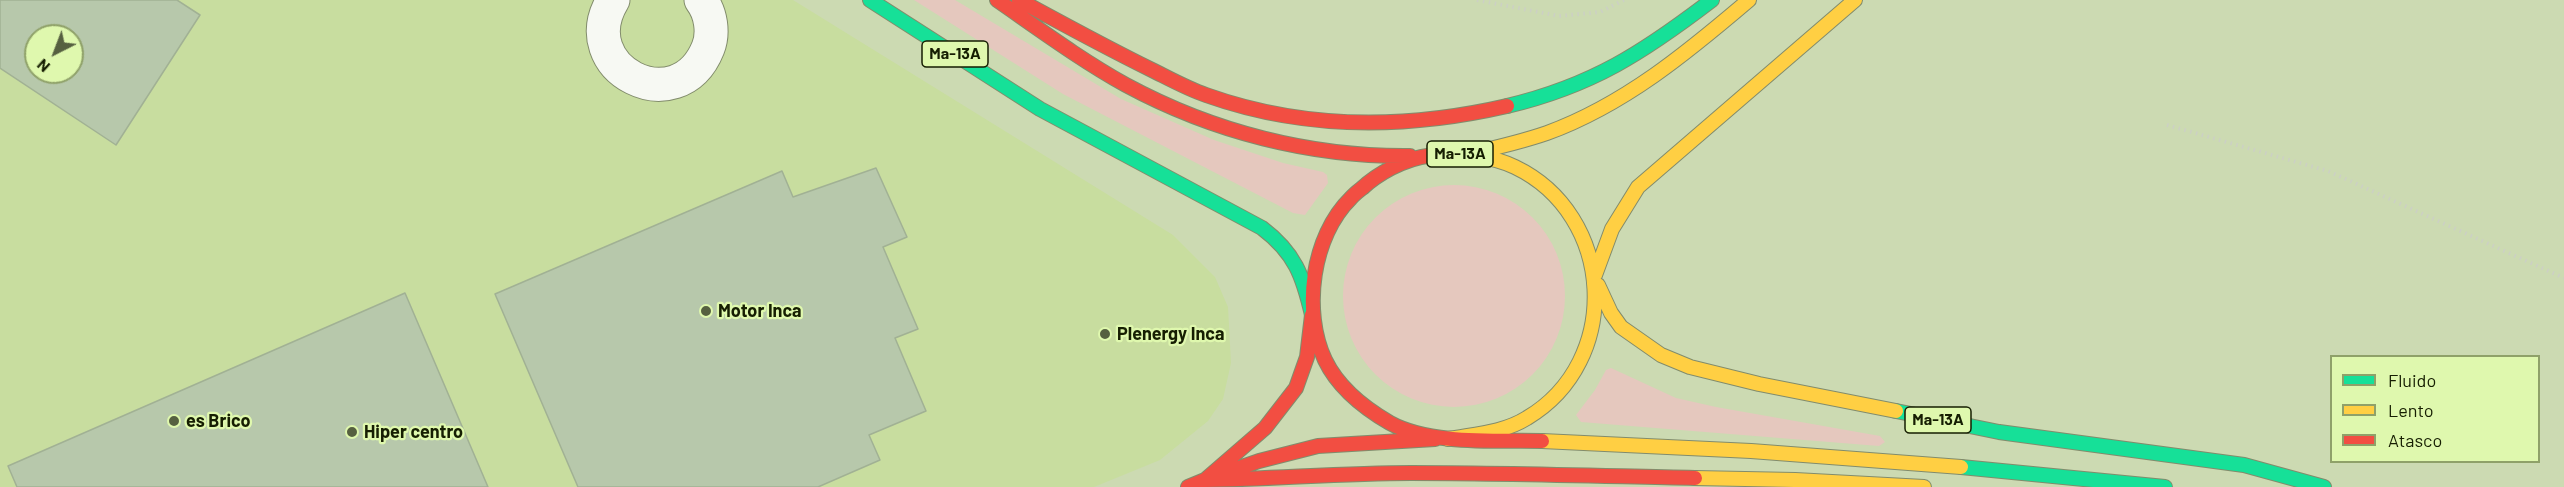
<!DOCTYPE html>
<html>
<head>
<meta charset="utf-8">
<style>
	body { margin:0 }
	#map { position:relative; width:2564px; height:487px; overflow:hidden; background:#ccdab2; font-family:Barlow,sans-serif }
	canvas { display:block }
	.legend { position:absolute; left:2330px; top:355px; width:210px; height:108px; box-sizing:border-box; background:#dff8ae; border:2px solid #8fa169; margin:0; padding:8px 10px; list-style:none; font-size:18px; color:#161e02 }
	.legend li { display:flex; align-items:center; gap:12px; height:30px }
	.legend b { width:30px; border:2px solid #8fa169 }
	.north { position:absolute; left:24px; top:24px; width:60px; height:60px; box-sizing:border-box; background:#dff8ae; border:2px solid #8fa169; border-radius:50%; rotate:222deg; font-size:16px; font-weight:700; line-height:24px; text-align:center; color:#161e02 }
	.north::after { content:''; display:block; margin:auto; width:21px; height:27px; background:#566040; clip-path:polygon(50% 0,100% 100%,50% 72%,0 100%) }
</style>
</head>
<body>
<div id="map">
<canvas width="2564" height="487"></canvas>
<ul class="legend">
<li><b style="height:8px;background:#16e098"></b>Fluido</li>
<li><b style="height:8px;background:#ffcf43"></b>Lento</li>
<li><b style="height:8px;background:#f24e42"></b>Atasco</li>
</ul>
<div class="north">N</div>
</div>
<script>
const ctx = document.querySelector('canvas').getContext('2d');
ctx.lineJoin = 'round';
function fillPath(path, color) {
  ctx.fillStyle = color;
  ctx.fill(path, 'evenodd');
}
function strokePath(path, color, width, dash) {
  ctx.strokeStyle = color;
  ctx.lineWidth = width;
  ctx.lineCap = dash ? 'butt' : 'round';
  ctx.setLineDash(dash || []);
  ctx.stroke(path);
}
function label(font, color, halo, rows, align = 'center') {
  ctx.font = font + ' Barlow,sans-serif';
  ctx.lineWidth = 4.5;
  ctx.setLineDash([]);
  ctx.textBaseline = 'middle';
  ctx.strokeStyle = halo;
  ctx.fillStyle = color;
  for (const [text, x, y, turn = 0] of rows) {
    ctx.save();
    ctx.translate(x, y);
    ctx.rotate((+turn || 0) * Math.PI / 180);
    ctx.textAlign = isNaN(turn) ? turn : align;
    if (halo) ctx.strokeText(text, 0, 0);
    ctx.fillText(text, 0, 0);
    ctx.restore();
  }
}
fillPath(new Path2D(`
	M 0,0 L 793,0 L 1173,235 L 1215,277 L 1228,307 L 1231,363 L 1223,399 L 1208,421 L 1160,460 L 1094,487 L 0,487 ZM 36,36 L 72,36 L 72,72 L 36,72 Z`), '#c8dd9f');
fillPath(new Path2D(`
	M 914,0 L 955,0 L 1121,99 L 1214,140 L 1283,163 L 1323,172 L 1327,175 L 1328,183 L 1305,215 L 1293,213 L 1063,94 Z
	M1343 296a111 111 0 1 1 222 0a111 111 0 1 1-222 0Z
	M 1611,368 L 1676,398 L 1716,407 L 1880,436 L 1885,442 L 1879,446 L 1581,422 L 1576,415 L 1595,390 L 1606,370 Z`), '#e5c8be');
const building = new Path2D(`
	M 0,0 L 177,0 L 200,15 L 116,145 L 0,68 ZM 36,36 L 72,36 L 72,72 L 36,72 Z
	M 876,168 L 907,237 L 883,247 L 918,329 L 895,338 L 926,411 L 869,435 L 880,460 L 818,487 L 578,487 L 495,294 L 782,171 L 793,197 Z
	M 405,293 L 488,487 L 17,487 L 8,466 Z`);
fillPath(building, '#b7c8ab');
strokePath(building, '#a1b194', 1.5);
const street = new Path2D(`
	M 613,0 C 571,69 678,123 708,48 C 714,33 711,13 701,0`);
const fast = new Path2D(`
	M 870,0 L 1040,109 L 1262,228 C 1295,253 1303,276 1312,315
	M 1507,106 C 1592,86 1644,52 1712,0
	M 1896,411 L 1999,432 L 2244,465 L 2324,487
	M 1961,467 L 2165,487`);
const slow = new Path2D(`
	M 1468,154 C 1495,148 1521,142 1547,133 C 1624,105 1688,52 1749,0
	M 1439,155 C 1465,155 1490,155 1515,167 C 1615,215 1623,361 1527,418 C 1503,433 1475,434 1448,439
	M 1595,275 L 1612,229 L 1638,187 L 1855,0
	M 1598,285 L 1611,313 L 1621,327 L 1661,355 L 1690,367 L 1759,384 L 1896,411
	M 1542,441 L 1751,451 L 1961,467
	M 1695,478 L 1795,480 L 1924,487`);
const jam = new Path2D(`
	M 997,0 C 1039,29 1081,60 1126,85 C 1213,132 1311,157 1410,156
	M 1019,0 C 1063,24 1107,48 1152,70 C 1170,79 1188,89 1206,95 C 1304,130 1407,129 1507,106
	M 1439,155 C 1414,155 1387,168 1368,183 C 1363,188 1356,192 1351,198 C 1312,236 1302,311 1325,360 C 1338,387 1364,408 1390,423 C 1430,445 1497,440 1542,441
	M 1213,477 L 1259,461 L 1318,446 L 1435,439
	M 1205,480 C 1274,479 1342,473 1411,473 C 1506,473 1600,476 1695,478
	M 1188,487 L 1205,480 L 1265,428 L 1296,388 L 1307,357 L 1312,315`);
strokePath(street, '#828c6c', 35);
strokePath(fast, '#828c6c', 16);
strokePath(slow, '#828c6c', 16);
strokePath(jam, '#828c6c', 16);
strokePath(new Path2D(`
	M 1477,0 L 1559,16 L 1600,12 L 1624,0
	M 2167,125 L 2328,171 L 2564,278`), '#ccd0c4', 4, [1.5, 4.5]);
strokePath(street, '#f7f9f3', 33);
strokePath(fast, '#16e098', 14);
strokePath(slow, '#ffcf43', 14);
strokePath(jam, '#f24e42', 14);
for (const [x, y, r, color] of [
	[706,311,6,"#566040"],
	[1105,334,6,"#566040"],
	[174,421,6,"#566040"],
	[352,432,6,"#566040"]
]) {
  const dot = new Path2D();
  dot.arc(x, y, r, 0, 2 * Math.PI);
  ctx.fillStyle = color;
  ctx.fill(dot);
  strokePath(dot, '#dff8ae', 2);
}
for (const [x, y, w] of [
	[955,54,66],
	[1460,154,66],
	[1938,420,66]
]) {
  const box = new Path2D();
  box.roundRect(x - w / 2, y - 13, w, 26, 4.5);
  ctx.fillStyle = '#dff8ae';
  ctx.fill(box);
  strokePath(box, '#161e02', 1.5);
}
label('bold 16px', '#161e02', null, [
	["Ma-13A",955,54],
	["Ma-13A",1460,154],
	["Ma-13A",1938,420]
]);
label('bold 18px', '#161e02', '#dff8ae', [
	["Motor Inca",718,311],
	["Plenergy Inca",1117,334],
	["es Brico",186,421],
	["Hiper centro",364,432]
], 'left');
</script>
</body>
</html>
